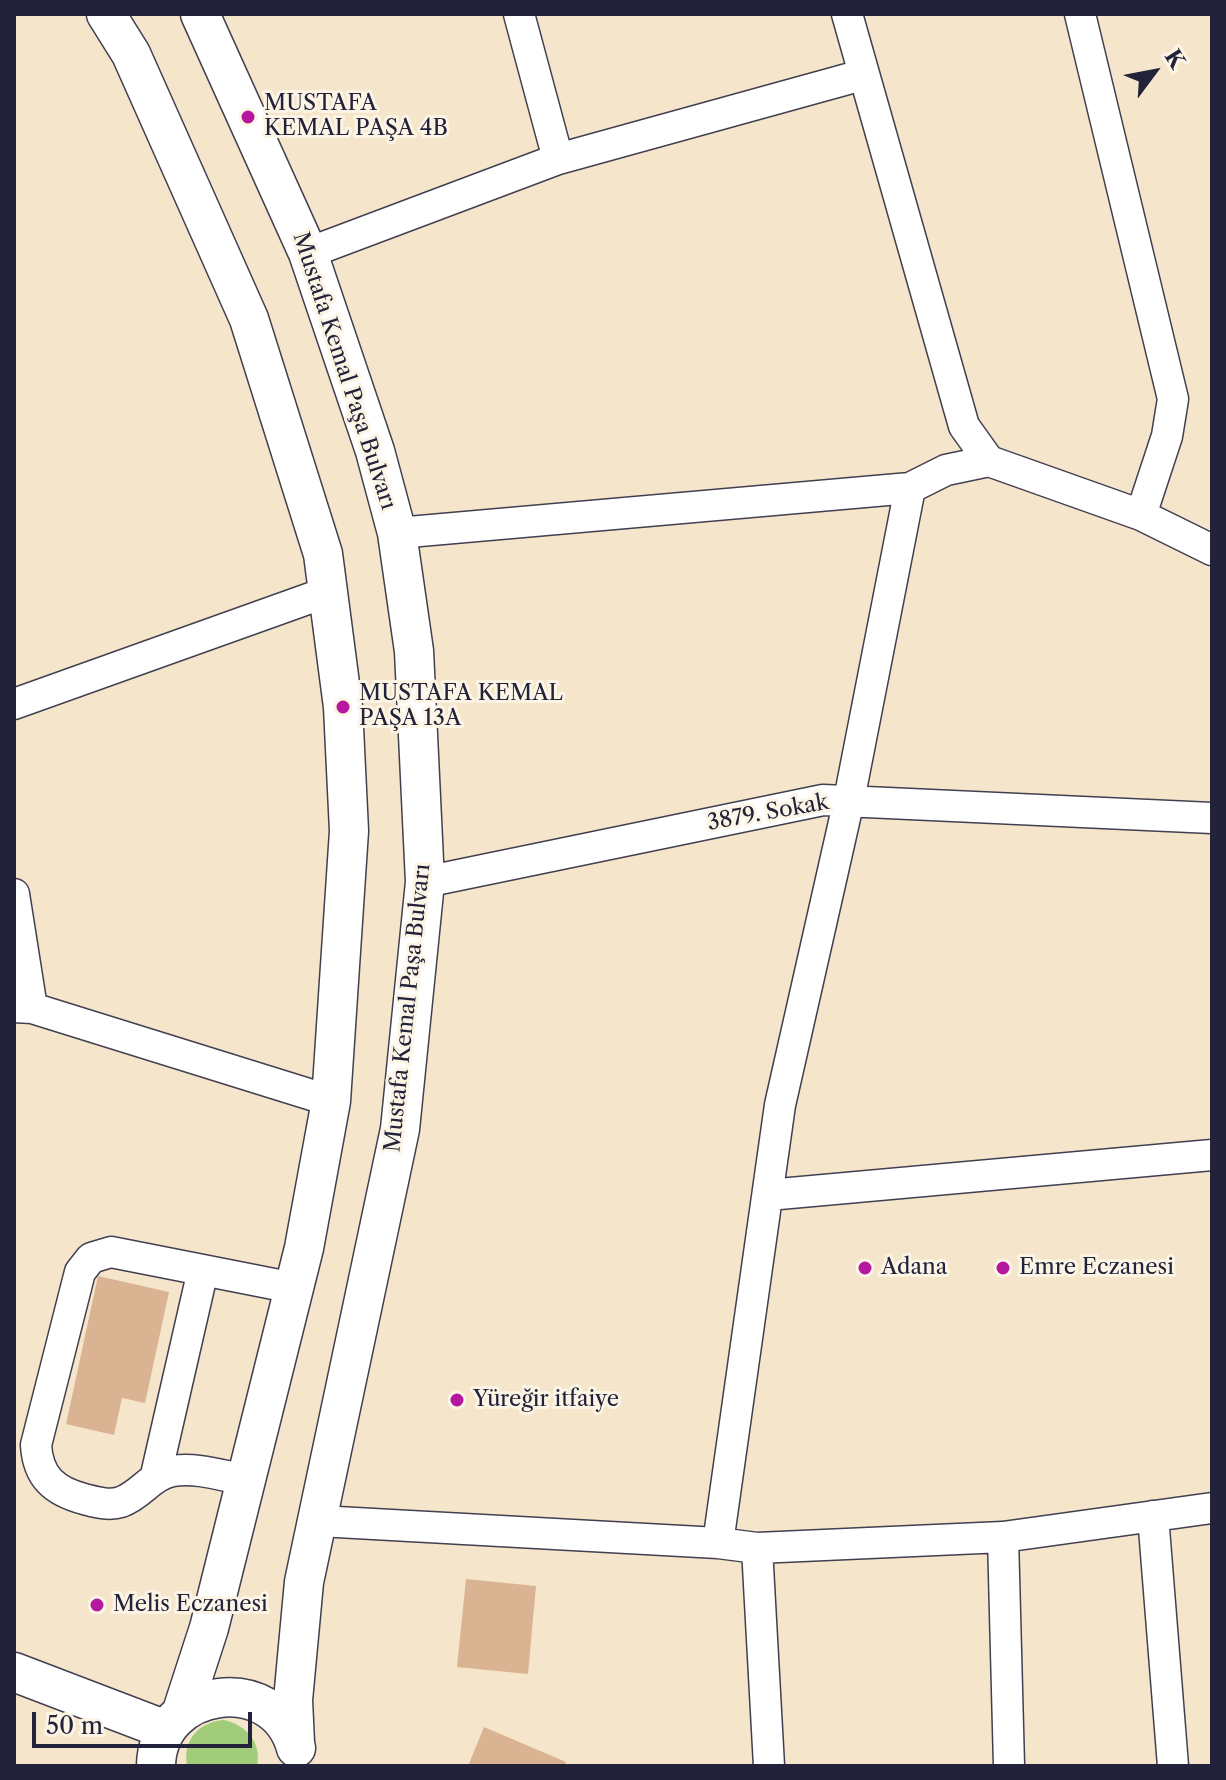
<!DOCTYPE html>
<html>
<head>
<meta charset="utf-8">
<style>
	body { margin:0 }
	#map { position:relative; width:1226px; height:1780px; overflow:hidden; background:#f5e5cb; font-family:"Libre Caslon Text",serif }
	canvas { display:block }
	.frame { position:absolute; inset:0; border:16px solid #22223b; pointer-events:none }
	.north { position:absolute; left:1114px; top:32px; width:80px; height:80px; -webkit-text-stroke:6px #fcf5e5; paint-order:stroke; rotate:58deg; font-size:22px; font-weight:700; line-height:32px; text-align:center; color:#22223b }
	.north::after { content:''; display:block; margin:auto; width:28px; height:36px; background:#22223b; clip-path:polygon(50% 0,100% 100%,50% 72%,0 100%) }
	.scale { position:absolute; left:32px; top:1712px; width:220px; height:36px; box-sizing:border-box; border:4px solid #22223b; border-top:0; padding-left:10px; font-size:24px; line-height:28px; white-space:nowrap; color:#22223b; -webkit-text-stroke:6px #fcf5e5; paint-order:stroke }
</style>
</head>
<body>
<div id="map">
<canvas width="1226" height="1780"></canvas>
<div class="frame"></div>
<div class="north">K</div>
<div class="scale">50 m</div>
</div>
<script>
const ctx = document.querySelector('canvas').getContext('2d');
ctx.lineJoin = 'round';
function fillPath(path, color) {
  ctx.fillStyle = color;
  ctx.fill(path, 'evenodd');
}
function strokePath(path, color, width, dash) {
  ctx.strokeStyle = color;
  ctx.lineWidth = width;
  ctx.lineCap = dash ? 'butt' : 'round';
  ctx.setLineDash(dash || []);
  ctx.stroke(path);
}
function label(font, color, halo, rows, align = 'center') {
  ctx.font = font + ' "Libre Caslon Text",serif';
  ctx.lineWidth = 6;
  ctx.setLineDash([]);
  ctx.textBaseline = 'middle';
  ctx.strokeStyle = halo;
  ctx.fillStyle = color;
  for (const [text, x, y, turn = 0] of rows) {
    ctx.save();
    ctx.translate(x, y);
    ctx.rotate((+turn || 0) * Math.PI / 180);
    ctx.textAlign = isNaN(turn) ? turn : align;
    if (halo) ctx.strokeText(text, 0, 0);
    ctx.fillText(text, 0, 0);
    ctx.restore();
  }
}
fillPath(new Path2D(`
	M 224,1720 C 246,1725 262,1742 257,1766 L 187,1766 C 182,1740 199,1722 224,1720 Z`), '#a1cd7a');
fillPath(new Path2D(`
	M 98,1276 L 169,1292 L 145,1403 L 122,1398 L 114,1435 L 66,1424 Z
	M 466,1579 L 536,1586 L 528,1674 L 457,1667 Z
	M 484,1727 L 566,1762 L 564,1766 L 468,1766 Z`), '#dab392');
const minor = new Path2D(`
	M 519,14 L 558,159
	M 847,14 L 964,426 L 989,461 L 1141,515 L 1212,550
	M 1080,14 L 1173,399 L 1167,436 L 1141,515
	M 308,253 L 558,159 L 862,75
	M 397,533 L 910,488 L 946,470 L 989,461
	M 14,704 L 330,591
	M 425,882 L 823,800 L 1212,818
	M 14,894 L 32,1008
	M 14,1007 L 32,1008 L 331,1101
	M 768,1195 L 1212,1155
	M 156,1475 L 203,1270
	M 246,1480 C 223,1476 197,1467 173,1471 C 151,1475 141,1495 121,1502 C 108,1506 96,1502 84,1499 C 54,1491 38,1477 36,1445 L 80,1272 L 91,1258 L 111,1252 L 294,1288
	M 1153,1516 L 1173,1766
	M 319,1521 L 718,1543 L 757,1548 L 1003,1537 L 1212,1508
	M 1003,1537 L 1009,1766
	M 718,1543 L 780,1105 L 849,800 L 910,488
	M 757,1548 L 769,1766`);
const major = new Path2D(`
	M 106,14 L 131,54 L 249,319 L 323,554 L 343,707 L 349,831 L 331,1101 L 304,1248 L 209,1628 L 182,1711
	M 200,14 L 308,253 L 375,451 L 397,533 L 414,651 L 425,882 L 400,1129 L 304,1582 L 293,1700 L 295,1743
	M 14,1672 L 166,1730
	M 156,1766 C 157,1687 275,1670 296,1748`);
strokePath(minor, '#423f51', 33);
strokePath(major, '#423f51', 41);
strokePath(minor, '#fff', 30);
strokePath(major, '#fff', 38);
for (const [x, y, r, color] of [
	[248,117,8,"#b5179e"],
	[343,707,8,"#b5179e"],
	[865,1268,8,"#b5179e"],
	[1003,1268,8,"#b5179e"],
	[457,1400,8,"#b5179e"],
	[97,1605,8,"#b5179e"]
]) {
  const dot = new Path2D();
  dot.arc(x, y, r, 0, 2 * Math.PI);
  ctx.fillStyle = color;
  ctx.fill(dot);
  strokePath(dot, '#fcf5e5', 3);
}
label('22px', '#22223b', '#fcf5e5', [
	["MUSTAFA",264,104],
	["KEMAL PAŞA 4B",264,129],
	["MUSTAFA KEMAL",359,694],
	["PAŞA 13A",359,719],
	["Adana",881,1268],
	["Emre Eczanesi",1019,1268],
	["Yüreğir itfaiye",473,1400],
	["Melis Eczanesi",113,1605]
], 'left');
label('22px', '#22223b', '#fcf5e5', [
	["Mustafa Kemal Paşa Bulvarı",344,371,72],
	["3879. Sokak",768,813,-10],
	["Mustafa Kemal Paşa Bulvarı",408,1008,-84]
]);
</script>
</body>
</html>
